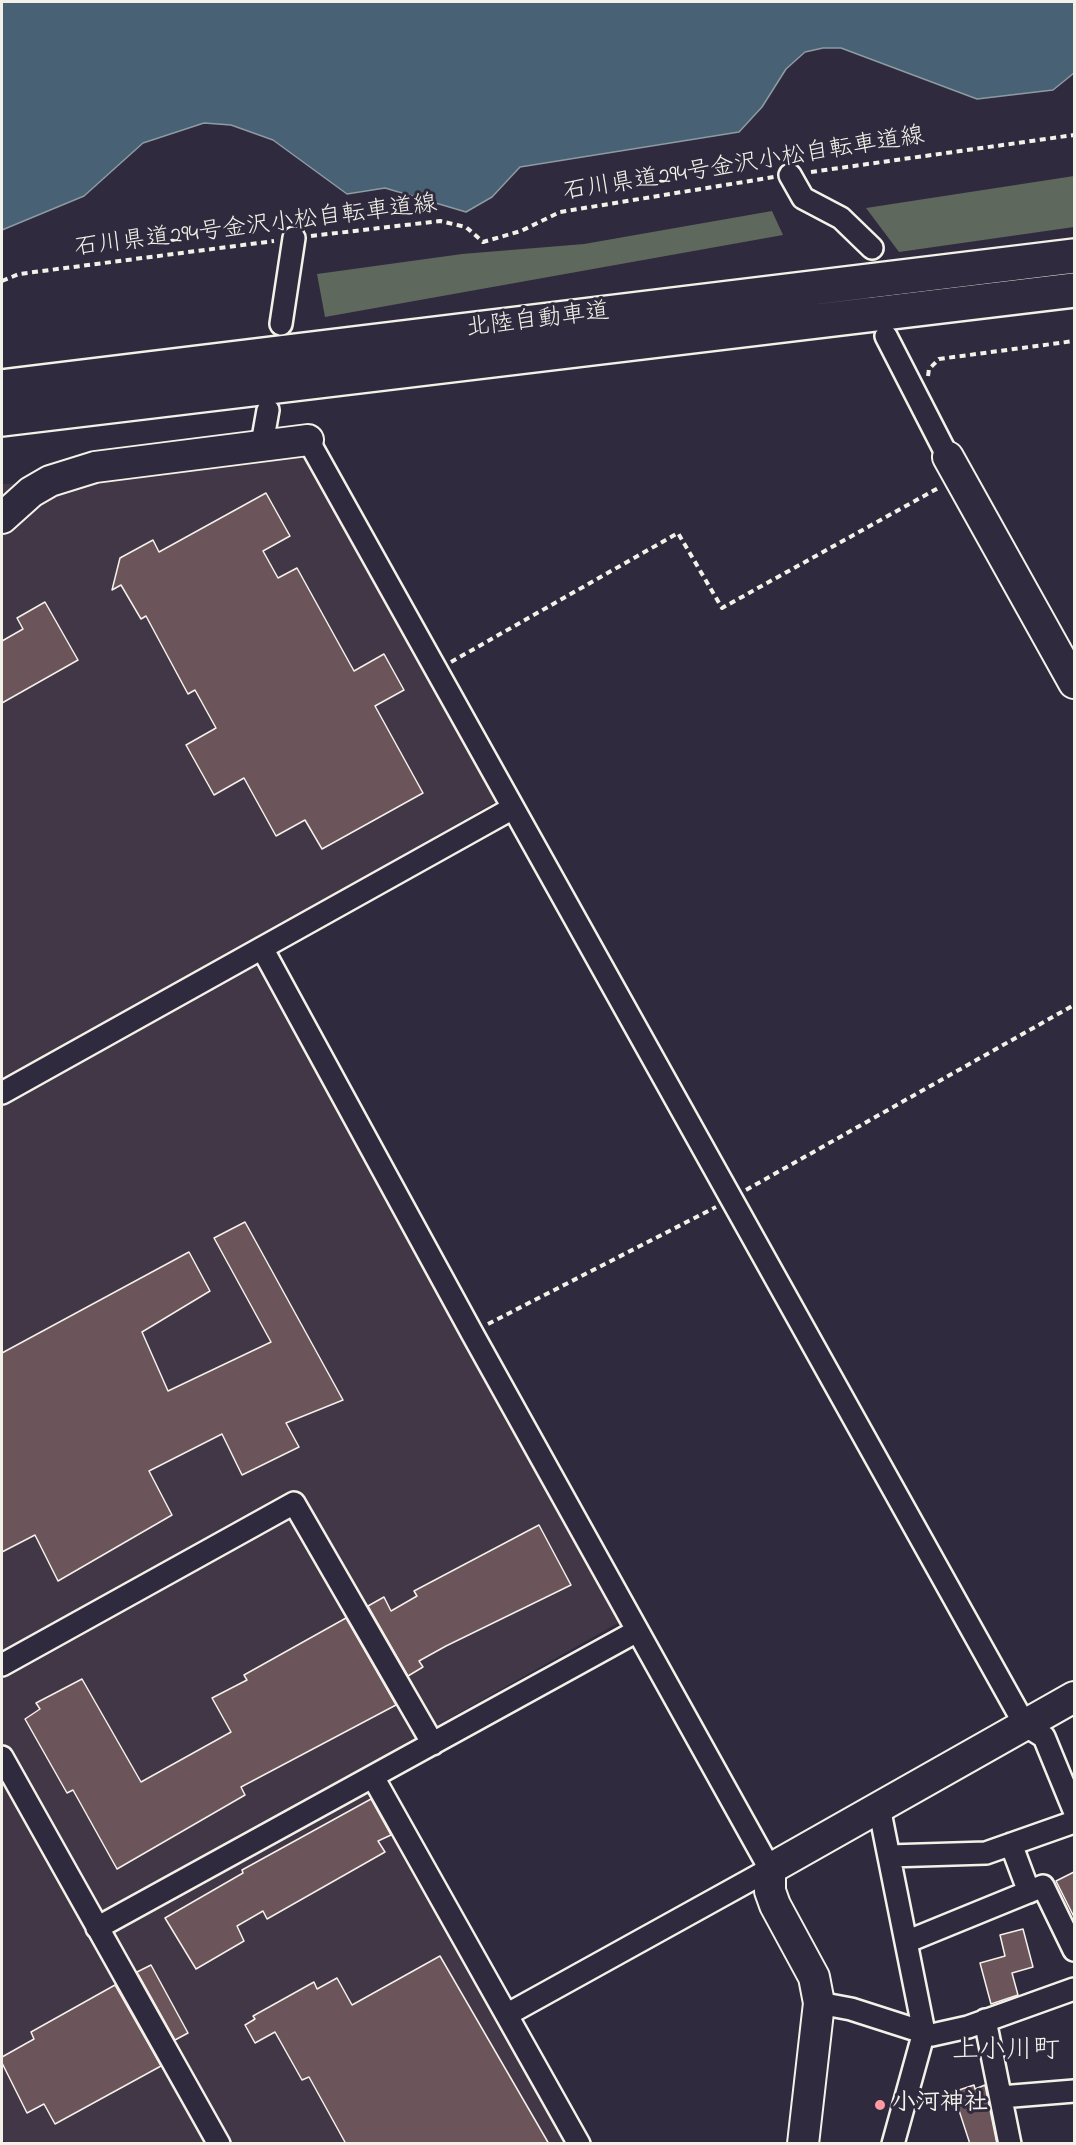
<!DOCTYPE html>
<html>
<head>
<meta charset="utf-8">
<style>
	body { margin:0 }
	#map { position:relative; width:1076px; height:2145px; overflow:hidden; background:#2f2a3d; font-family:"Indie Flower",sans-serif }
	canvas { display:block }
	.frame { position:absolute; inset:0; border:3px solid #f4f1e8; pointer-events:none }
</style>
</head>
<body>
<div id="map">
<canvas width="1076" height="2145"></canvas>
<div class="frame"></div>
</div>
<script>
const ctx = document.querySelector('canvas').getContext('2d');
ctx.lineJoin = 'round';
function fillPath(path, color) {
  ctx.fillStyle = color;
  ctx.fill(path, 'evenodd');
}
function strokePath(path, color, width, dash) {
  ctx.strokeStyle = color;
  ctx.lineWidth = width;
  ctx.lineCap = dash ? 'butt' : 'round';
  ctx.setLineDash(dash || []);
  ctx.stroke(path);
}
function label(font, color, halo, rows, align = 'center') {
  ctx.font = font + ' "Indie Flower","Klee One",sans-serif';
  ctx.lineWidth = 6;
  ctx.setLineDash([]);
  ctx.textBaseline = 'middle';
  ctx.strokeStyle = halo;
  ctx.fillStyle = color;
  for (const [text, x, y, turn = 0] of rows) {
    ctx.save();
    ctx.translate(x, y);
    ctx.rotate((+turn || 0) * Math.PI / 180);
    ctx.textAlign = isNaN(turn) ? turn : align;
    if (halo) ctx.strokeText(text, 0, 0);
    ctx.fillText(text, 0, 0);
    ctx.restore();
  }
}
fillPath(new Path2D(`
	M 303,457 L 497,801 L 245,945 L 620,1622 L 360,1769 L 566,2143 L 11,2144 L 2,2140 L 2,484 L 105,481 Z`), '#413746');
fillPath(new Path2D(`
	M 1074,176 L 1074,227 L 899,252 L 866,208 Z
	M 772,211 L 783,235 L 325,317 L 317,274 L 462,254 L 584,244 Z`), '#5e685c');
const water = new Path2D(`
	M 2,2 L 1074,2 L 1074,73 L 1053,90 L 977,99 L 841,48 L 823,48 L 805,52 L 786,69 L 762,107 L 739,132 L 520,167 L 492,197 L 466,212 L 385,188 L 347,194 L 273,140 L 231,125 L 204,123 L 143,143 L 84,196 L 2,230 Z`);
fillPath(water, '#496174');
strokePath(water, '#8d9ba2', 1.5);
const building = new Path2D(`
	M 266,493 L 290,536 L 263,551 L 278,578 L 297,568 L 354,671 L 384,654 L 404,690 L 375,706 L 423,793 L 322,849 L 305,820 L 276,836 L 244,778 L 214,795 L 186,745 L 216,728 L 195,690 L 188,694 L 146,616 L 141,619 L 121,585 L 112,590 L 120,558 L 153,540 L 159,552 Z
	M 45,602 L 78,660 L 2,703 L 2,641 L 23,629 L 17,618 Z
	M 245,1222 L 343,1400 L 286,1423 L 299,1447 L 242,1475 L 222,1434 L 149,1471 L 172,1515 L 58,1581 L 35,1535 L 2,1552 L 2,1353 L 189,1252 L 210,1291 L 142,1332 L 168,1391 L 271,1342 L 214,1238 Z
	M 539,1525 L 571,1585 L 446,1646 L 419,1661 L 423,1667 L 408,1676 L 368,1606 L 384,1597 L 391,1611 L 417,1596 L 414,1591 Z
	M 346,1618 L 396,1705 L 241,1787 L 245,1795 L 117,1869 L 73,1790 L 67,1793 L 25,1719 L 40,1709 L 36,1703 L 82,1679 L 141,1782 L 231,1732 L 212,1698 L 247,1680 L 244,1675 Z
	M 371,1799 L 391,1835 L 378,1841 L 385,1852 L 267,1919 L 263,1911 L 237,1926 L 244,1941 L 196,1969 L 165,1918 L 243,1873 L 242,1870 Z
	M 1074,1872 L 1074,1917 L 1056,1881 Z
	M 1023,1929 L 1033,1967 L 1012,1973 L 1018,1995 L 991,2004 L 980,1963 L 1005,1956 L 1000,1935 Z
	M 440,1956 L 549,2144 L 346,2144 L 309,2077 L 302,2080 L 275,2032 L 255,2043 L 245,2025 L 255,2019 L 253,2016 L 314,1982 L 317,1989 L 337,1978 L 352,2005 Z
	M 151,1965 L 188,2033 L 175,2040 L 137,1972 Z
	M 115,1985 L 161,2066 L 55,2124 L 44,2104 L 27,2113 L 2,2063 L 2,2057 L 34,2039 L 31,2032 Z
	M 974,2085 L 975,2089 L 985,2085 L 997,2144 L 970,2144 L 953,2092 Z`);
fillPath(building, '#6b555b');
strokePath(building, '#f4f1e8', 1.5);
const street = new Path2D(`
	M 790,175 L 803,198 L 841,218 L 872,248
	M 281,324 L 294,238
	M 886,336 L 948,457
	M 308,440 L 1025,1725 L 1044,1737 L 1074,1810
	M 262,444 L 268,410
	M 262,948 L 472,1333 L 770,1869 L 508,2014
	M 2,1093 L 513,808
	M 2,1665 L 294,1503 L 433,1744
	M 2,1757 L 219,2144
	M 373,1777 L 579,2144
	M 879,1807 L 924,2032 L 893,2144
	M 1011,1844 L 1029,1892
	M 889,1856 L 986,1853 L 1074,1822
	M 97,1928 L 637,1631
	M 906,1942 L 1043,1886 L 1074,1950
	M 819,2003 L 851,2009 L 932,2035 L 968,2027 L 1074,1989
	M 985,2020 L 1010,2144
	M 1001,2097 L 1074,2091`);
const secondary = new Path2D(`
	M 948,457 L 1074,683
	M 2,518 L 31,492 L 50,481 L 95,467 L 308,440
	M 803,2144 L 819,2003 L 814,1977 L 775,1905 L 770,1891 L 770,1869 L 1074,1697`);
const highway = new Path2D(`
	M 2,387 L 1074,256
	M 2,419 L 1074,290`);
strokePath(street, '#f4f1e8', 26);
strokePath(secondary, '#f4f1e8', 34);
strokePath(highway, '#f4f1e8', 38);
strokePath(new Path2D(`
	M 811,172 L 1074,135
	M 311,236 L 440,221 L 466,227 L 483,242 L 521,231 L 560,212 L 774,177
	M 2,281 L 19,274 L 274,241
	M 928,376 L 929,369 L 939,359 L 1074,341
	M 451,662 L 678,533 L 722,608 L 940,487
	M 746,1190 L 1074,1005
	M 488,1324 L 716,1207`), '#f4f1e8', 4, [6, 4.5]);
strokePath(street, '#2f2a3d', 21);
strokePath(secondary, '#2f2a3d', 30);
strokePath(highway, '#2f2a3d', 33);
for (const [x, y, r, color] of [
	[880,2105,6,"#ff9aa2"]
]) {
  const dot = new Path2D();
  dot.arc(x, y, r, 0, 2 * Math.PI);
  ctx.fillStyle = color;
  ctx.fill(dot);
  strokePath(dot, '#2f2a3d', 2);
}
label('24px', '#f4f1e8', '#2f2a3d', [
	["石川県道294号金沢小松自転車道線",744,166,-9],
	["石川県道294号金沢小松自転車道線",256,228,-7],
	["北陸自動車道",538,322,-7]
]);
label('bold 24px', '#f4f1e8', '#2f2a3d', [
	["小河神社",892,2105]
], 'left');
label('27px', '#f4f1e8', '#2f2a3d', [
	["上小川町",1006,2053]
]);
</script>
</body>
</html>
